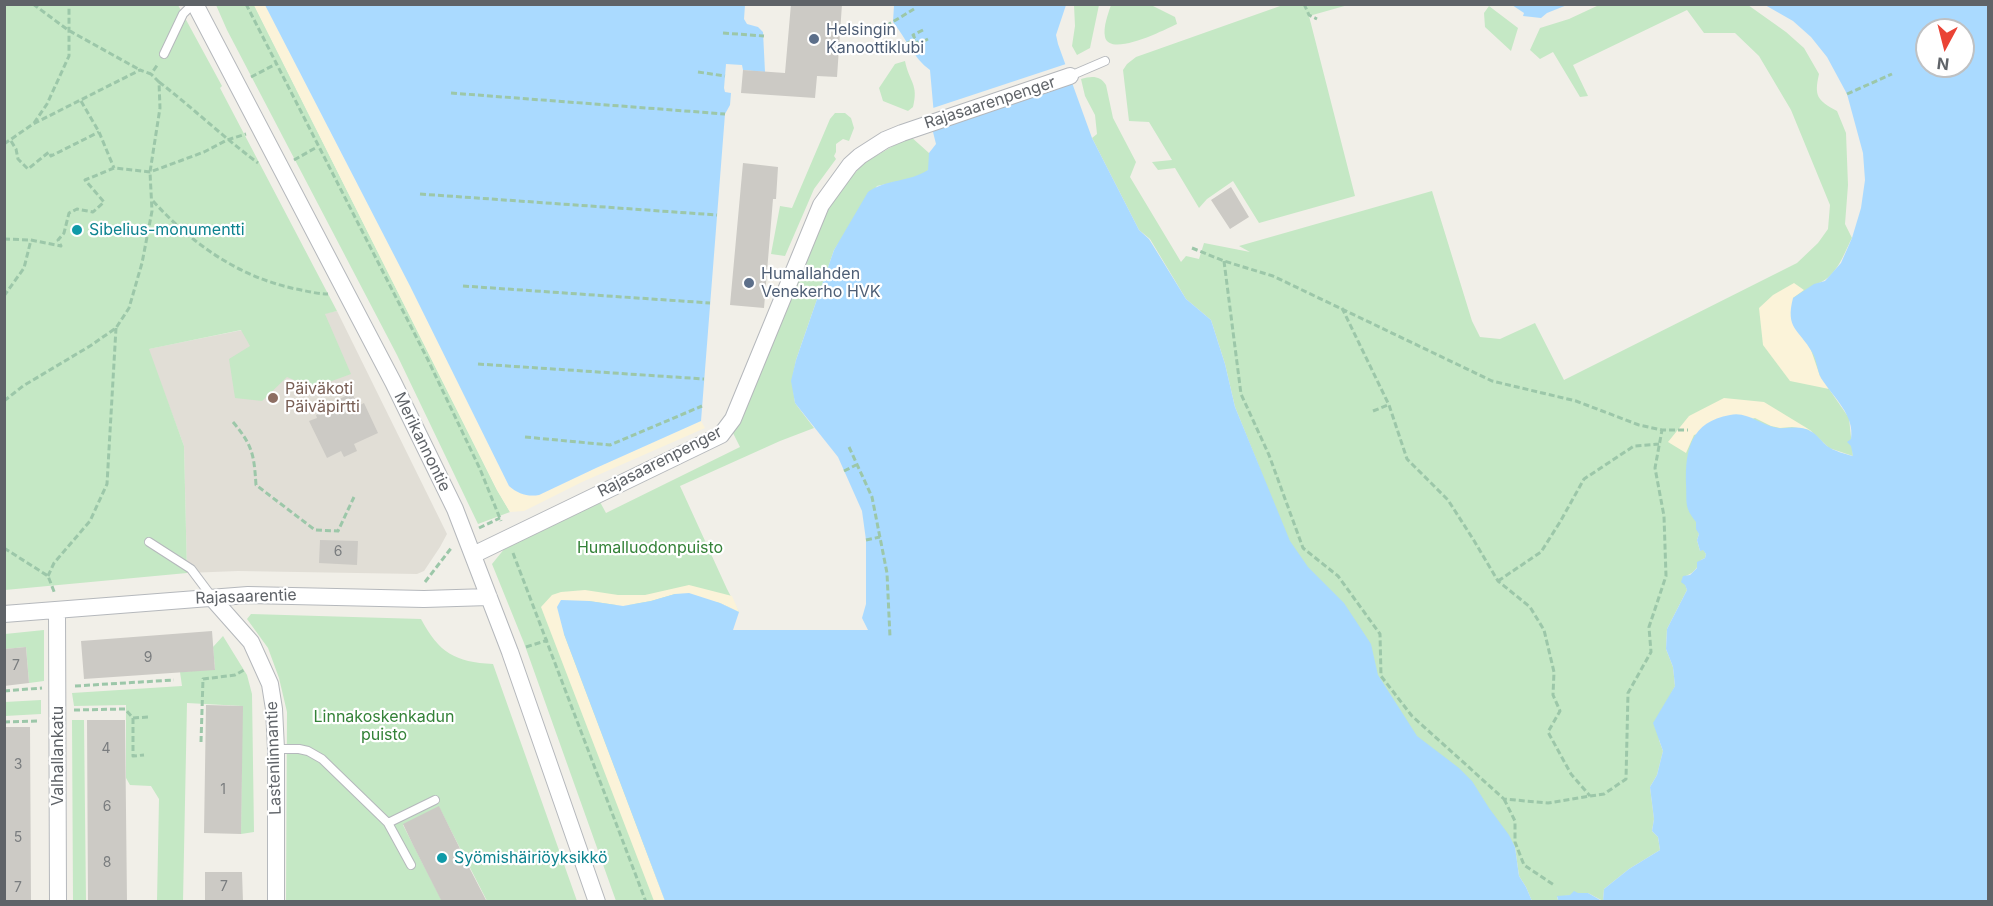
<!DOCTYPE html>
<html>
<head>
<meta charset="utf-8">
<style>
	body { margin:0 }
	#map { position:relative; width:1993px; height:906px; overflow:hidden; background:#f1efe8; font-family:Inter,sans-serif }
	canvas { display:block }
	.frame { position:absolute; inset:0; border:6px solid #5f6368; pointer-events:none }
	.north { position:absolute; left:1915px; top:18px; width:60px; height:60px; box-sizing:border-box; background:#fff; border:2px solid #bfc1c3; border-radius:50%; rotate:187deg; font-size:16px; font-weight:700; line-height:24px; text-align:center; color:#5f6368 }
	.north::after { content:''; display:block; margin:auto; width:21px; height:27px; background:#ea4335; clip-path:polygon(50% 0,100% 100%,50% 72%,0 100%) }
</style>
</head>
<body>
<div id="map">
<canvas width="1993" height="906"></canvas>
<div class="frame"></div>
<div class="north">N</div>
</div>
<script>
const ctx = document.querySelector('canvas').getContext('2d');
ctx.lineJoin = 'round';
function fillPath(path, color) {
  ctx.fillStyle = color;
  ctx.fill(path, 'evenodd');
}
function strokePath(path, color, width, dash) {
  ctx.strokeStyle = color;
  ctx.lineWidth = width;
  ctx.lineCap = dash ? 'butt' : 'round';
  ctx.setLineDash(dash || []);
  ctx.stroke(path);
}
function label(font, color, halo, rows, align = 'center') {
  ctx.font = font + ' Inter,sans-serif';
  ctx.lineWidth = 4.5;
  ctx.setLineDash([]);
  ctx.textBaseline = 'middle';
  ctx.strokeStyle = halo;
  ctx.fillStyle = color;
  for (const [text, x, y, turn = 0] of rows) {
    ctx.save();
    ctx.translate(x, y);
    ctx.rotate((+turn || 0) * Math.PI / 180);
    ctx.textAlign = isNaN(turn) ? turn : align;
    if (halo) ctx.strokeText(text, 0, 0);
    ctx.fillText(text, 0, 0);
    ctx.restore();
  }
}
fillPath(new Path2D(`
	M 337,311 L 447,534 L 440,547 L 424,571 L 417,574 L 238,571 L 187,573 L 184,446 L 148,349 Z`), '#e1ded6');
fillPath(new Path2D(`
	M 5,5 L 178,5 L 222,86 L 220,88 L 337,311 L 325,314 L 351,374 L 313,388 L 287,377 L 262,401 L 235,398 L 229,359 L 250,346 L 241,330 L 149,349 L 184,446 L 187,573 L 5,590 Z
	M 216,5 L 254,5 L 497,490 L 510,512 L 478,524 L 397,355 L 227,30 Z
	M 1074,5 L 1099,5 L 1090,48 L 1077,55 L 1072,46 L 1075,26 Z
	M 1111,5 L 1151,5 L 1175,17 L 1177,24 C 1166,29 1110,58 1105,37 C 1103,27 1108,14 1111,5 Z
	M 1283,5 L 1348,5 L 1309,16 L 1355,196 L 1259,223 L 1233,181 L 1207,199 L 1199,208 L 1175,168 L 1158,170 L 1152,162 L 1172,160 L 1149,122 L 1129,121 L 1123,70 L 1127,64 L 1136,57 Z
	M 1599,5 L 1748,5 L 1786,32 L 1804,48 L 1819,74 C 1814,96 1817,100 1837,111 L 1846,133 L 1848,185 L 1845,224 L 1852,238 C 1842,257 1837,278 1814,285 L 1820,376 L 1849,418 L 1853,456 L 1829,448 L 1810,430 L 1696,522 L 1699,534 L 1697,540 L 1700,551 L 1703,549 L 1706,554 L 1705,558 L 1701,560 C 1697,569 1693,574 1683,577 L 1687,590 L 1667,629 L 1666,649 L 1673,667 L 1675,686 L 1667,702 L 1659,740 L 1663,751 L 1657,775 L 1650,787 L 1654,819 L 1652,831 L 1658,837 L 1660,850 L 1629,869 L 1604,889 L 1603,901 L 1588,893 L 1557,897 L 1558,900 L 1555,901 L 1532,901 L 1526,887 L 1519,876 L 1515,847 L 1405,725 L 1291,560 L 1258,464 L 1235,407 L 1225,364 L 1211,320 L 1186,299 L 1150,239 L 1139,230 L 1092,138 L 1097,134 L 1095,115 L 1085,96 L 1081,79 C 1091,76 1100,75 1106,85 L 1113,118 L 1136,162 L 1130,177 L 1181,262 L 1186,256 L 1199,259 L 1204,243 L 1250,252 L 1239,246 L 1432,191 L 1472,321 L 1480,337 L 1500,339 L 1535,323 L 1564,380 L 1797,263 L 1818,243 L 1828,229 L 1830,205 L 1791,110 L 1759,56 L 1735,33 L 1704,33 L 1687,10 L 1573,65 L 1588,96 L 1580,97 L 1553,52 L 1540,59 L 1530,50 L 1540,28 L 1569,19 Z
	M 1489,6 L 1518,28 L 1511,51 L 1485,27 L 1484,13 Z
	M 905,61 C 909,82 919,84 913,107 L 908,111 L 883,101 L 879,88 L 895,64 Z
	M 835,113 L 845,113 L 851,118 L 854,128 L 849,141 L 843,139 L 836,144 L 836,152 L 834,156 L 836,159 L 814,189 L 785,256 L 771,254 L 780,206 L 792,208 L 830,119 Z
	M 910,136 L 929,153 L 929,170 L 918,177 L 877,186 L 834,250 L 796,360 L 792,381 L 795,403 L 814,428 L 780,441 L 680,486 L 727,589 L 739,612 L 720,603 L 557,606 L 665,901 L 616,901 L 524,643 L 492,564 L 505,548 L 600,502 L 606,513 L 740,447 L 732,431 L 771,345 L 829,207 L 843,186 L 864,163 Z
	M 251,614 L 421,619 C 439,653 455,662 493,664 L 577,901 L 487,901 L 439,807 L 403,825 L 442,901 L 286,901 L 287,712 L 279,678 L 268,648 L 247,619 Z
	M 44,630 L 44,681 L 29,683 L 26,647 L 5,649 L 5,634 Z
	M 223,636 L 247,675 L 252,694 L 254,832 L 241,834 L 242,706 L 187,703 L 183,901 L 157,901 L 159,799 L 151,786 L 130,785 L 126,778 L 126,705 L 74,706 L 72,693 L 182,686 L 180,672 L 215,669 L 213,647 Z
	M 41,700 L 41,714 L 5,716 L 5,702 Z
	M 72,720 L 84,720 L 86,901 L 73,901 Z`), '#c5e8c5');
fillPath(new Path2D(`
	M 254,5 L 265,5 L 410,286 L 509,486 C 518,494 528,497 539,495 L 596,468 L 701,421 L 705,428 L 582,482 L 524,511 L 510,512 L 497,490 Z
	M 1794,283 L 1804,290 L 1793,298 L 1820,376 L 1829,389 L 1790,381 L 1763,345 L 1759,308 L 1773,295 Z
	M 1724,398 L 1764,402 L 1810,430 L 1792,427 L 1780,428 L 1771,426 L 1755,418 L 1694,435 L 1686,453 L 1668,442 L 1689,416 Z
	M 689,585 L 732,596 L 739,612 L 720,603 L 675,594 L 651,601 L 623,606 L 589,601 L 564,634 L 665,901 L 654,901 L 541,607 L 552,595 L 561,592 L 585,590 L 618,595 L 645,595 Z`), '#fbf3d9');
fillPath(new Path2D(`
	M 265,5 L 745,5 L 744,19 L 747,24 L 758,27 L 763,32 L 765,72 L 743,70 L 742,65 L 726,64 L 724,88 L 725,92 L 731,93 L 730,105 L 725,114 L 701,421 L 596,468 L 539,495 C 528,497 518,494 509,486 L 410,286 Z
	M 894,5 L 1066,5 L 1056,35 L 1058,44 L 1092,138 L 1139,230 L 1149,239 L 1186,299 L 1211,320 L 1225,364 L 1235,407 L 1290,541 L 1308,567 L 1344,603 L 1371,644 L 1378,675 L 1417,736 L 1459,768 L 1472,781 L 1489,808 L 1509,835 L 1515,847 L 1519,876 L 1526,887 L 1532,901 L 665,901 L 564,634 L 557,607 L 561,600 L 589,601 L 623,606 L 651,601 L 675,594 L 689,593 L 720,603 L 739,612 L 733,630 L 868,630 L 862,618 L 866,604 L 866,540 L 862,511 L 838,457 L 795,403 L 791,381 L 796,360 L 834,250 L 868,192 C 886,179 910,182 928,170 L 929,153 L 936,144 L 932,128 L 934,115 L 930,70 C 913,58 906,38 893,22 Z
	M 1512,5 L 1567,5 L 1547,13 L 1541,18 L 1523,16 L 1524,13 Z
	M 1765,5 L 1988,5 L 1988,901 L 1603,901 L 1604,889 L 1629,869 L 1660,850 L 1658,837 L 1652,831 L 1654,819 L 1650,787 L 1657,775 L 1663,751 L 1653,723 L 1675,686 L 1673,667 L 1666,649 L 1667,629 L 1687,590 L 1685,585 L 1681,582 L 1683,576 L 1690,575 L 1697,568 L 1697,562 L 1705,558 L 1706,554 L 1703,550 L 1700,551 L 1697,540 L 1699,534 L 1696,529 L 1696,522 C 1684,507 1687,503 1686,484 C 1685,449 1691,422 1730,415 C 1748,411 1761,426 1778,428 C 1789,429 1800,425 1810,431 C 1817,434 1822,442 1827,446 C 1834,451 1845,454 1853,456 L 1851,446 L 1847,442 L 1851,439 C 1855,415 1833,397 1821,378 C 1817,370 1817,360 1812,352 C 1799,329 1785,329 1793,298 L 1814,284 L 1825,281 L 1841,263 L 1852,238 L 1861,208 L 1865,180 L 1863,153 L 1847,94 L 1827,57 L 1811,37 L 1793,21 ZM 1927,30 L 1963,30 L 1963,66 L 1927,66 Z
	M 1574,891 L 1578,893 L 1588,893 L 1602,901 L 1555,901 L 1558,900 L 1557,896 L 1570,895 Z`), '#aadaff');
fillPath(new Path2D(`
	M 1069,63 L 1074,82 L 931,115 L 930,109 Z`), '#f1efe8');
fillPath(new Path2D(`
	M 791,4 L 842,4 L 837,77 L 817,76 L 815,98 L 741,93 L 743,70 L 785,73 Z
	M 743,163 L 778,167 L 776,199 L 773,199 L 764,308 L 730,305 Z
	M 1231,187 L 1249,217 L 1230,229 L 1211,200 Z
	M 352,393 L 358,406 L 364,403 L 378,433 L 354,444 L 357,451 L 344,457 L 341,451 L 327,458 L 309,421 L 317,418 L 316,415 L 339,404 L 337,400 Z
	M 320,540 L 358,541 L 357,565 L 319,563 Z
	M 212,631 L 215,670 L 84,679 L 81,641 Z
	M 26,647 L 29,683 L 4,686 L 4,649 Z
	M 206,705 L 243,706 L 241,834 L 204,833 Z
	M 87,720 L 125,720 L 127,902 L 88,902 Z
	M 4,727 L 30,727 L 31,902 L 4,902 Z
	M 439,806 L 471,871 L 487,902 L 442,902 L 413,845 L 403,824 Z
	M 205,872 L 242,872 L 243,902 L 205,902 Z`), '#cccac5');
const service = new Path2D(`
	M 164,54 L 183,14 L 193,4
	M 1070,76 L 1105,61
	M 149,542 L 191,569 L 212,597
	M 276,749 L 299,749 L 308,751 L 322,759 L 388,823 L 411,865
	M 388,823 L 435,800`);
const minor = new Path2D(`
	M 195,4 L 393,382 L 455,509 L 510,652 L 597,902
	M 473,555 L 721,435 L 733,419 L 821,205 L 850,165 L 860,156 L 885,140 L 902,133 L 1070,76
	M 212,598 L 251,642 L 270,684 L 274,709 L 276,749 L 276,902
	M 57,610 L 58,902
	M 4,614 L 248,595 L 424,599 L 489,597`);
strokePath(service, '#b5b8bc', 10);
strokePath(minor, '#b5b8bc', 18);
strokePath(new Path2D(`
	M 33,4 L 68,30 L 140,70
	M 246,4 L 428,360 L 480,469 L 501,521
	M 1304,4 L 1309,15 L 1317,19
	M 886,26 L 914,9
	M 923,30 L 913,35 L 918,44 L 928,39
	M 723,33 L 764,36
	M 898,48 L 915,39
	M 698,72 L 725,76
	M 251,77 L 276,64
	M 159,82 C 193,108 223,137 258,163
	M 451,93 L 725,114
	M 1847,94 L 1892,74
	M 81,101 L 99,132 L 114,168
	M 34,123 L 47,104 L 69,56 L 69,4
	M 11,141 L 16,149 L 18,159 L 28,169 L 49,152 L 51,156 L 99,132
	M 4,144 L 33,124 L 140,70 L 151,74 L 158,64
	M 294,160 L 317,147
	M 420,194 L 717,215
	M 153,201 C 192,244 239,277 296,289 C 307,291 317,294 328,294
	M 4,239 L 31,240 L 61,246 L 58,240 L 64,233 L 69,213 L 77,209 L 93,212 L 104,202 L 85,180 L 114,168 L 150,172 L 204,152 L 227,140 L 246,134
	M 1192,248 L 1224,261 L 1273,276 L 1492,381 L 1576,401 L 1639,425 L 1662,430 L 1688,430
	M 1224,261 L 1241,394 L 1269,455 L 1303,548 L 1338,576 L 1380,634 L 1381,676 L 1412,716 L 1504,799 L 1548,803 L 1590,796 L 1604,794 L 1626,779 L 1628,693 L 1651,652 L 1649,627 L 1666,576 L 1664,516 L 1655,468 L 1662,430
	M 463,286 L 710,303
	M 4,296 L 24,268 L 31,240
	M 1342,308 L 1389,405 L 1407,459 L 1448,500 L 1473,539 L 1498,581 L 1530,607 L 1544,630 L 1554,672 L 1553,695 L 1560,711 L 1548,732 L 1571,774 L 1590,796
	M 478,364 L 704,379
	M 4,401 L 23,386 L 90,346 L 116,328 L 129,308 L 142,263 L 152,211 L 150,172 L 160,108 L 159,82 L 151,74
	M 1373,411 L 1388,405
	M 233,422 C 253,446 254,455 256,485 L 315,530 L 338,531 L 354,497
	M 525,437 L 610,445 L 702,406
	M 849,447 L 872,497 L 887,573 L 890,637
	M 844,471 L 856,465
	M 479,528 L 500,518
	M 866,540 L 880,537
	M 4,548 L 48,576 L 55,594
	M 513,553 L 646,902
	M 48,576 L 54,563 L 90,521 L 107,484 L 116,328
	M 1498,581 L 1541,552 L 1560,522 L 1584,479 L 1634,446 L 1659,444
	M 425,582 L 452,547
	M 526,647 L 548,640
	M 75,686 L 174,680
	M 4,691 L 42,688
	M 74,710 L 125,709 L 133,718 L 133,756 L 144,755
	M 133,718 L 148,717
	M 4,722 L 40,721
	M 201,742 L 203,679 L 235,675 L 244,670
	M 1504,799 L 1515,821 L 1515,842 L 1524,865 L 1554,885`), '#9cc7a9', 3, [6, 3]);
strokePath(service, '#fff', 8);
strokePath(minor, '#fff', 16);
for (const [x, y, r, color] of [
	[814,39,6,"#5c6f8a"],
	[77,230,6,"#0f9aa8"],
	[749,283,6,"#5c6f8a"],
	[273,398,6,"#8d6e63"],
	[442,858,6,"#0f9aa8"]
]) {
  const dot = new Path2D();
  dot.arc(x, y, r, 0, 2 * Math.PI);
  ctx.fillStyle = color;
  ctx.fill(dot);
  strokePath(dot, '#fff', 2);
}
label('14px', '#7a7d7f', null, [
	["6",338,552],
	["9",148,658],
	["7",16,666],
	["4",106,749],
	["3",18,765],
	["1",223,790],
	["6",107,807],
	["5",18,838],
	["8",107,863],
	["7",224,887],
	["7",18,888]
]);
label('16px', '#4e5e75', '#fff', [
	["Helsingin",826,30],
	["Kanoottiklubi",826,48],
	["Humallahden",761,274],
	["Venekerho HVK",761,292]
], 'left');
label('16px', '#5f6368', '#fff', [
	["Rajasaarenpenger",990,103,-18],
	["Merikannontie",422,442,64],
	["Rajasaarenpenger",660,462,-27],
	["Rajasaarentie",246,597,-2],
	["Valhallankatu",58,756,-90],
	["Lastenlinnantie",274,758,-92]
]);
label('16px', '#0d838f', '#fff', [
	["Sibelius-monumentti",89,230],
	["Syömishäiriöyksikkö",454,858]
], 'left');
label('16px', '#785e54', '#fff', [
	["Päiväkoti",285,389],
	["Päiväpirtti",285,407]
], 'left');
label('16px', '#348238', '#fff', [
	["Humalluodonpuisto",650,548],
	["Linnakoskenkadun",384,717],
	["puisto",384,735]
]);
</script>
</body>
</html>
